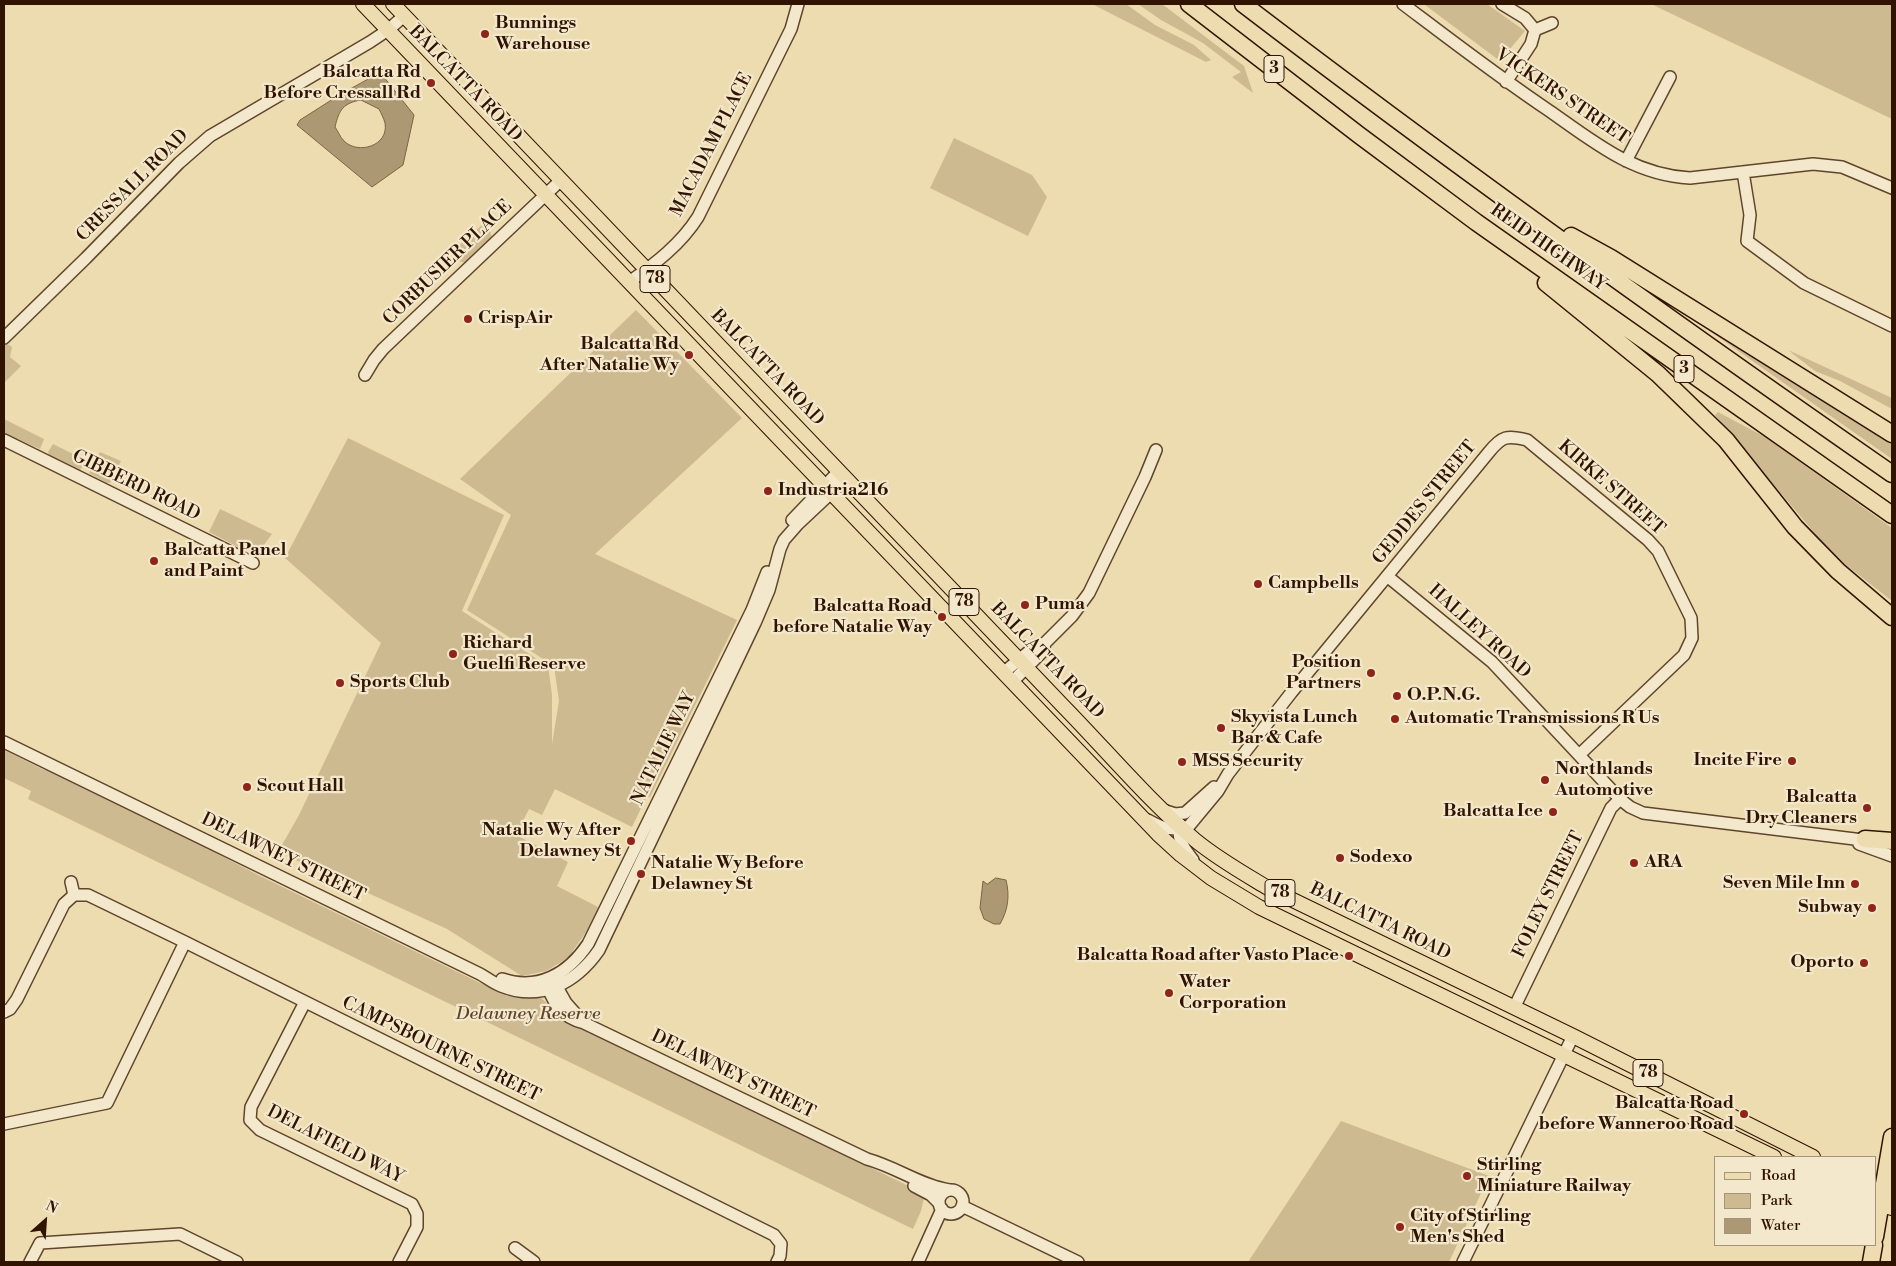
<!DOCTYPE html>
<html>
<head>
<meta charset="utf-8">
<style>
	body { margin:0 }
	#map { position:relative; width:1896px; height:1266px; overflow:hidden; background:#eddcaf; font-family:"Libre Bodoni",serif }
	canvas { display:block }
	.frame { position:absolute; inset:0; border:5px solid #301300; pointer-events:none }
	.legend { position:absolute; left:1714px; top:1156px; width:162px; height:90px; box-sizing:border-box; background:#f3e8cb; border:1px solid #a5937a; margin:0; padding:6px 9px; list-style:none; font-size:15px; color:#301300 }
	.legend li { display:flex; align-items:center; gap:10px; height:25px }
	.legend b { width:25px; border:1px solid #a5937a }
	.north { position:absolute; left:20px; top:1196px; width:50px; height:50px; -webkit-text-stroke:4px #f3e8cb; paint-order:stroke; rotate:26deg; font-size:14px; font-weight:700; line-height:20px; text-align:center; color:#301300 }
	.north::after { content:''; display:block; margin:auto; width:18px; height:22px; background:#301300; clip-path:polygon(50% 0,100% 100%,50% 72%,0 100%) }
</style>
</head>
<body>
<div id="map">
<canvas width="1896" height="1266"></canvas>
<div class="frame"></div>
<ul class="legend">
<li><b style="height:6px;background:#eddcaf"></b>Road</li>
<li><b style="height:14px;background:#cdba91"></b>Park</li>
<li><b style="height:14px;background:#ad9874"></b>Water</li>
</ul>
<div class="north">N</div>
</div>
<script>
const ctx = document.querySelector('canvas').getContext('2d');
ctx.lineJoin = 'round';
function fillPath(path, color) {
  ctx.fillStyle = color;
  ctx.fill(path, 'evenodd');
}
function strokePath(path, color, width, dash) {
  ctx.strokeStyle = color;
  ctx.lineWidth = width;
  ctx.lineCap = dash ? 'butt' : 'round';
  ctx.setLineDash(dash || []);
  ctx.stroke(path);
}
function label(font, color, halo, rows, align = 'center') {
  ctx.font = font + ' "Libre Bodoni",serif';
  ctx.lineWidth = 4.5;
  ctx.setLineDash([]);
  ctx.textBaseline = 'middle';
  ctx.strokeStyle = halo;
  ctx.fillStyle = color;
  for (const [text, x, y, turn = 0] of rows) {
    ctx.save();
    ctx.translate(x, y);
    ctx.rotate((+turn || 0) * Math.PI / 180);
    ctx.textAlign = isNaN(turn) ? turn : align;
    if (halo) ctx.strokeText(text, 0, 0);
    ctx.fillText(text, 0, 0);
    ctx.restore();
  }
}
fillPath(new Path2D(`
	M 1092,4 L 1126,4 L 1155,25 L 1194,45 L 1211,60 L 1206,62 Z
	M 1138,4 L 1162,4 L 1244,66 L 1253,93 L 1232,77 L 1241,72 L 1203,43 L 1161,20 Z
	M 1426,4 L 1487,4 L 1525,31 L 1500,61 L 1425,5 Z
	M 1651,4 L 1892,4 L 1892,119 Z
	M 954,138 L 1032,175 L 1047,197 L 1028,236 L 930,188 Z
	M 482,225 L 490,231 L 492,238 L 466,263 L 458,261 L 457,258 L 461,253 L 456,248 Z
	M 636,310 L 742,418 L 595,554 L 737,620 L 650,797 L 646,798 L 632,827 L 555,789 L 542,815 L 529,809 L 516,835 L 568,862 L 557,886 L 602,909 L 568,958 L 546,971 L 522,976 L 447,929 L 278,852 L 299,815 L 381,643 L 285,558 L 348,438 L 504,515 L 462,611 L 548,666 L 552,695 L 552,744 L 559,701 L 554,666 L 467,610 L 511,515 L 460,479 Z
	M 1705,322 L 1892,441 L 1892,459 L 1704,327 Z
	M 6,343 L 12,347 L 10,357 L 21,366 L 4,383 L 4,345 Z
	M 1788,350 L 1892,398 L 1892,409 L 1840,381 L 1815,371 Z
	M 1718,412 L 1765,437 L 1892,528 L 1892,601 L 1846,565 L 1817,536 L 1715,415 Z
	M 4,419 L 44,439 L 40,449 L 4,433 Z
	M 53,444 L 85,460 L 81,469 L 80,470 L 49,455 L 48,452 Z
	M 100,452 L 121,461 L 111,482 L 107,483 L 89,473 Z
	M 220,509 L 272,534 L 260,550 L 238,547 L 209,532 Z
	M 4,750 L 44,770 L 47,765 L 260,876 L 507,996 C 532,988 542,995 557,1015 L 925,1194 L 921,1211 L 913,1229 L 28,799 L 31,791 L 4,778 Z
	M 1341,1121 L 1489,1176 L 1449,1262 L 1248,1262 Z`), '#cdba91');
const water = new Path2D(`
	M 376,75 L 383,76 L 414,115 L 403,165 L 372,187 L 297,125 L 300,120 L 341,94 ZM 361,100 L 379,109 C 381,113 384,119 385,123 C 389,146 358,155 344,141 C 340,137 338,131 335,127 C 339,110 343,103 361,100 Z
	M 996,878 L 1006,880 C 1010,896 1008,910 1000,924 L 994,924 L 984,919 L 980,908 L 983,881 L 987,884 Z`);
fillPath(water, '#ad9874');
strokePath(water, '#7b6346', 1);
const minor = new Path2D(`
	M 1403,4 C 1452,41 1500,78 1551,112 C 1595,143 1634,175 1690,178 L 1813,164 L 1842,167 L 1892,188
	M 1502,4 L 1525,18 L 1535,30 L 1531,44 L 1506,82
	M 1535,30 L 1552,23
	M 1626,161 L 1670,77
	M 1743,172 L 1750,215 L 1747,241 L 1804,283 L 1892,326
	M 629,282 C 655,264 681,244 698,217 L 791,29 L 798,4
	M 4,338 L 86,258 L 179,163 L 210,136 L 370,42 L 388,30 L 404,16
	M 365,375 L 374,360 L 383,349 L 560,181
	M 4,440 L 253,563
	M 792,520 L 839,471
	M 1387,576 L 1492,662 L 1620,799 L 1630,807 L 1643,813 L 1871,841
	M 1003,673 L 1037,645 L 1045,643 L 1072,616 L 1089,593 L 1145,477 L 1156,450
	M 1012,682 L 1043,651 L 1045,643
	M 4,742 L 480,974 C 487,978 493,983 501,986 C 541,1002 576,983 599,950 L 755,623 L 769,590 L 780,549 L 784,540 L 798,524 L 846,479
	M 1163,810 L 1175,814 L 1185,813 L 1214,787
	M 1148,820 C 1162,828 1173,832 1189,826 L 1218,791 L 1228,774 L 1291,693 L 1489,452 C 1502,436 1507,435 1527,440 L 1648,540 L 1658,551 L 1691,618 L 1692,638 L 1684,655 L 1579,755
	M 1180,824 C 1176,839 1184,848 1193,860
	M 1859,844 L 1892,856
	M 71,882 L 74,895 L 88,895 L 185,942 L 774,1235 L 781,1244 L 780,1256 L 777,1262
	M 502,979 C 538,991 568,974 588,944 L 752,610 L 767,572
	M 553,980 L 566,1003 L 581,1020
	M 546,984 C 555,1005 561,1017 584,1023 L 867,1159 C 896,1167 920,1185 949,1190
	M 305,1002 L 251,1107 L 250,1120 L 260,1130 L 412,1204 L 417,1214 L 417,1227 L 399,1262
	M 1514,1008 L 1611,808 L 1620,799
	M 4,1012 L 10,1009 L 17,999 L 64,904 L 74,895
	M 4,1124 L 107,1103 L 185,942
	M 914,1186 L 931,1195 L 939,1203
	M939 1202a12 12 0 1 1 24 0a12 12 0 1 1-24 0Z
	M 962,1206 L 1078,1262
	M 515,1248 L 534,1262
	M 30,1262 L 40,1243 L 180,1234 L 237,1262
	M 918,1262 L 942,1209
	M 1463,1262 L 1573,1036`);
const major = new Path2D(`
	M 363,4 L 1158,834 L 1181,855 L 1211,878 L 1259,907 L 1774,1157
	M 393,4 L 1064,707 C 1107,751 1148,800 1195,840 C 1218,859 1243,873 1268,888 L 1573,1036 L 1813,1157
	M 1875,1189 L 1892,1195
	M 1875,1203 L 1892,1208`);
const highway = new Path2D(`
	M 1189,4 L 1359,135 L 1476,222 L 1892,515
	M 1243,4 C 1455,166 1673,322 1892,474
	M 1571,236 L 1611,258 L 1892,434
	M 1546,283 L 1658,374 L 1726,440 L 1795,527 L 1838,571 L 1892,617
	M 1865,839 L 1892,841
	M 1875,1237 L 1892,1137
	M 1871,1262 L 1874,1245`);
strokePath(minor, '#5f452c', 14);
strokePath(major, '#301300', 16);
strokePath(highway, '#301300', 19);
strokePath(minor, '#f3e8cb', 11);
strokePath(major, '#eddcaf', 14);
strokePath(highway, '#eddcaf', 16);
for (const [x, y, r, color] of [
	[485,34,5,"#8f2418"],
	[431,83,5,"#8f2418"],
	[468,319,5,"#8f2418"],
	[689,355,5,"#8f2418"],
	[768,491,5,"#8f2418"],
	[154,561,5,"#8f2418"],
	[1258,584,5,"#8f2418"],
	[1025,605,5,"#8f2418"],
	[942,617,5,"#8f2418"],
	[453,654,5,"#8f2418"],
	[1371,673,5,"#8f2418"],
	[340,683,5,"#8f2418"],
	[1397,696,5,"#8f2418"],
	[1395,719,5,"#8f2418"],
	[1221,728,5,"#8f2418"],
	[1792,761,5,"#8f2418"],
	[1182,762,5,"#8f2418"],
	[1545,780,5,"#8f2418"],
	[247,787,5,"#8f2418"],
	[1867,808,5,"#8f2418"],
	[1553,812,5,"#8f2418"],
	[631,841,5,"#8f2418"],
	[1340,858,5,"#8f2418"],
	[1634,863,5,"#8f2418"],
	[641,874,5,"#8f2418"],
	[1855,884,5,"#8f2418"],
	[1872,908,5,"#8f2418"],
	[1349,956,5,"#8f2418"],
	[1864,963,5,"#8f2418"],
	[1169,993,5,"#8f2418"],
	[1744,1114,5,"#8f2418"],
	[1467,1176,5,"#8f2418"],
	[1400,1227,5,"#8f2418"]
]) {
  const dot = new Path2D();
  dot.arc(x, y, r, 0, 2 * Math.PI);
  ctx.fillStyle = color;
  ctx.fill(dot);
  strokePath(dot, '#f3e8cb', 2);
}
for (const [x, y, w] of [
	[1274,69,20],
	[655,279,30],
	[1684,369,20],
	[964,602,30],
	[1280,893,30],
	[1648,1073,30]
]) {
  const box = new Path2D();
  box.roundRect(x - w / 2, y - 13.5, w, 27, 4);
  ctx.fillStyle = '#f3e8cb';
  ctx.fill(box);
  strokePath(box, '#301300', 1);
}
label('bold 16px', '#301300', null, [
	["3",1274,69],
	["78",655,279],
	["3",1684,369],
	["78",964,602],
	["78",1280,893],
	["78",1648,1073]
]);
label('bold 18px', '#301300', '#f3e8cb', [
	["Bunnings",495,24],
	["Warehouse",495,45],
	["Balcatta Rd",421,73,"right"],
	["Before Cressall Rd",421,94,"right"],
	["CrispAir",478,319],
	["Balcatta Rd",679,345,"right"],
	["After Natalie Wy",679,366,"right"],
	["Industria216",778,491],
	["Balcatta Panel",164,551],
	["and Paint",164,572],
	["Campbells",1268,584],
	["Puma",1035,605],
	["Balcatta Road",932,607,"right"],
	["before Natalie Way",932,628,"right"],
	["Richard",463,644],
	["Guelfi Reserve",463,665],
	["Position",1361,663,"right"],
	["Partners",1361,684,"right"],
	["Sports Club",350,683],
	["O.P.N.G.",1407,696],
	["Skyvista Lunch",1231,718],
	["Bar & Cafe",1231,739],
	["Automatic Transmissions R Us",1405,719],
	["Incite Fire",1782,761,"right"],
	["MSS Security",1192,762],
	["Northlands",1555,770],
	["Automotive",1555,791],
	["Scout Hall",257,787],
	["Balcatta",1857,798,"right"],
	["Dry Cleaners",1857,819,"right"],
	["Balcatta Ice",1543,812,"right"],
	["Natalie Wy After",621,831,"right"],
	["Delawney St",621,852,"right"],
	["Sodexo",1350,858],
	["ARA",1644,863],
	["Natalie Wy Before",651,864],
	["Delawney St",651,885],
	["Seven Mile Inn",1845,884,"right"],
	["Subway",1862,908,"right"],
	["Balcatta Road after Vasto Place",1339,956,"right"],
	["Oporto",1854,963,"right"],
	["Water",1179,983],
	["Corporation",1179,1004],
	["Balcatta Road",1734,1104,"right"],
	["before Wanneroo Road",1734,1125,"right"],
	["Stirling",1477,1166],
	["Miniature Railway",1477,1187],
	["City of Stirling",1410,1217],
	["Men's Shed",1410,1238]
], 'left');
label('18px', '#301300', '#f3e8cb', [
	["BALCATTA ROAD",465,84,46],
	["VICKERS STREET",1562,97,34],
	["MACADAM PLACE",712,145,-63],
	["CRESSALL ROAD",133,186,-45],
	["REID HIGHWAY",1548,248,35],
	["CORBUSIER PLACE",448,263,-44],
	["BALCATTA ROAD",767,368,46],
	["GIBBERD ROAD",136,486,26],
	["KIRKE STREET",1611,488,41],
	["GEDDES STREET",1425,503,-51],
	["HALLEY ROAD",1479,632,42],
	["BALCATTA ROAD",1047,661,46],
	["NATALIE WAY",664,749,-64],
	["DELAWNEY STREET",283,858,26],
	["FOLEY STREET",1549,895,-64],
	["BALCATTA ROAD",1380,922,26],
	["CAMPSBOURNE STREET",441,1050,26],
	["DELAWNEY STREET",733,1075,26],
	["DELAFIELD WAY",335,1145,27]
]);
label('italic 18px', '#5f452c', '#f3e8cb', [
	["Delawney Reserve",528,1015]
]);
</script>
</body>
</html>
